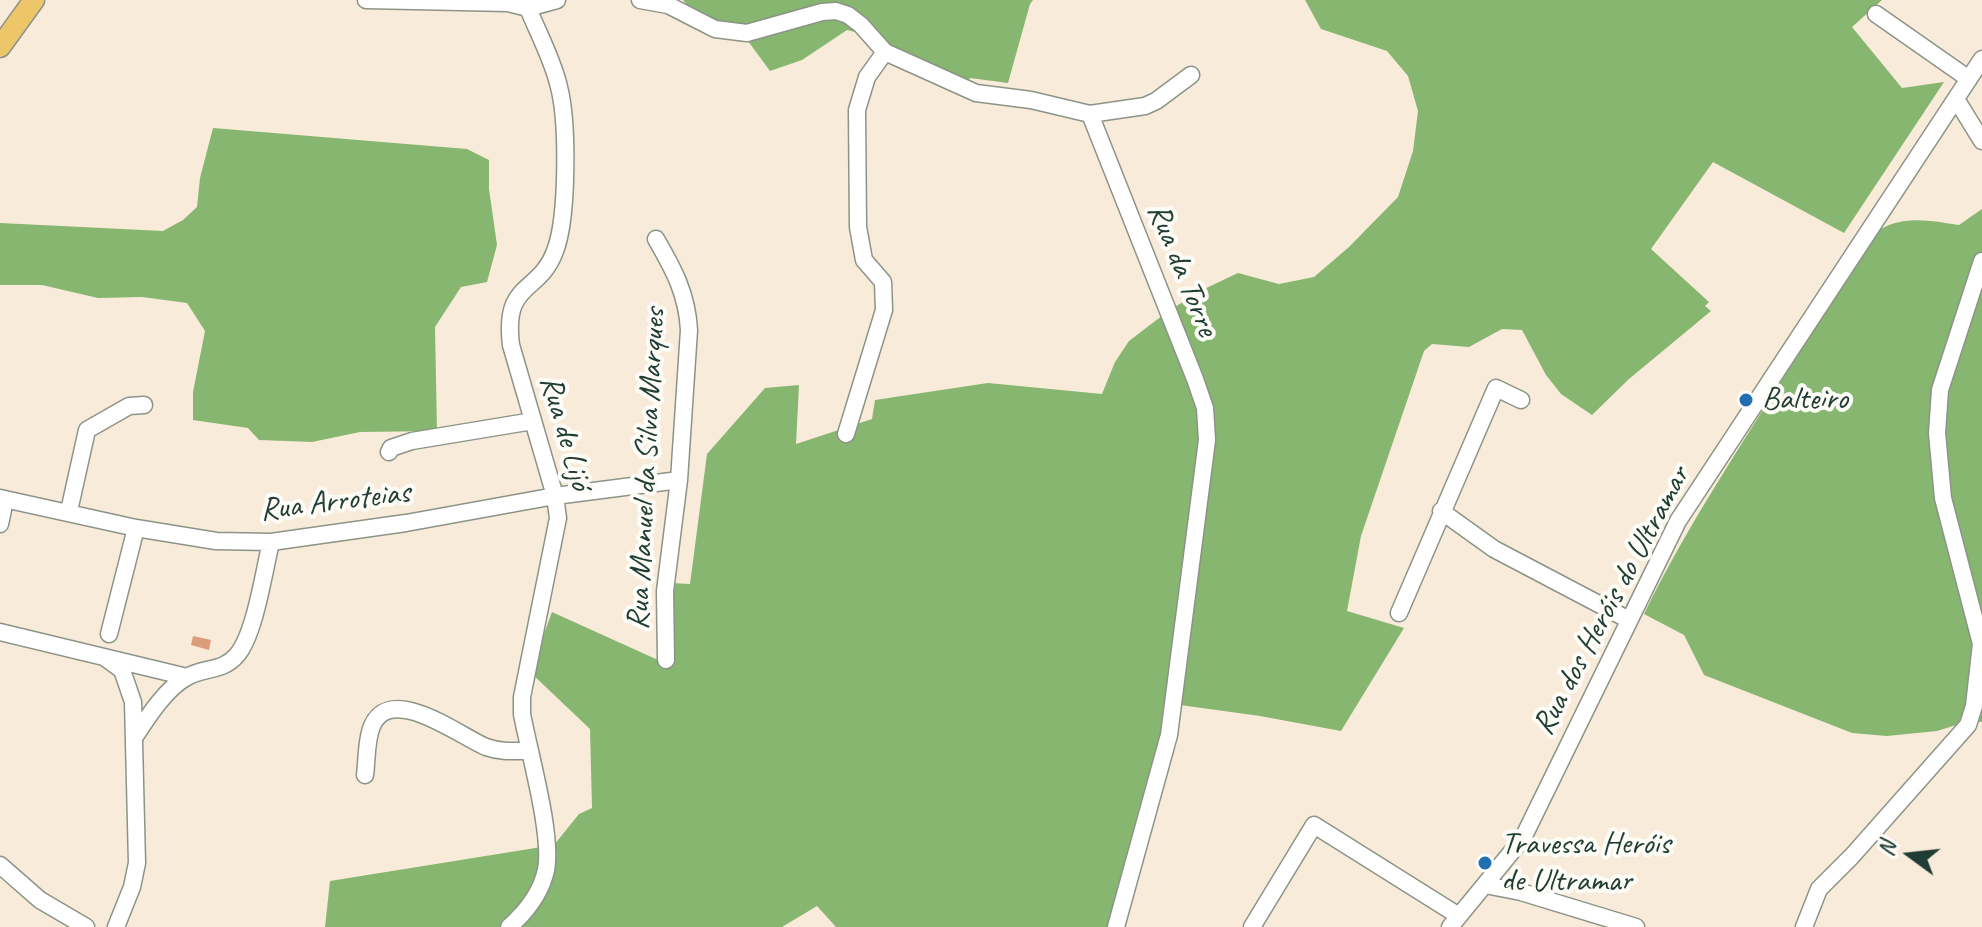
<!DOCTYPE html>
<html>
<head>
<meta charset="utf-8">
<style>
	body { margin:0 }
	#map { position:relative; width:1982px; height:927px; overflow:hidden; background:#f9ebda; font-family:Caveat,sans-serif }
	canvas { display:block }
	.north { position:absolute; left:1870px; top:815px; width:80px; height:80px; -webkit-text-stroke:6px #fdfcf7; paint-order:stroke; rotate:285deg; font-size:22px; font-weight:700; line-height:32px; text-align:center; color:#1f3d34 }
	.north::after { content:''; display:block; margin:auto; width:28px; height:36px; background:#1f3d34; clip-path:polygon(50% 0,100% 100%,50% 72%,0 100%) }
</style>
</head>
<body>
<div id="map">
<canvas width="1982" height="927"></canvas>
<div class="north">N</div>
</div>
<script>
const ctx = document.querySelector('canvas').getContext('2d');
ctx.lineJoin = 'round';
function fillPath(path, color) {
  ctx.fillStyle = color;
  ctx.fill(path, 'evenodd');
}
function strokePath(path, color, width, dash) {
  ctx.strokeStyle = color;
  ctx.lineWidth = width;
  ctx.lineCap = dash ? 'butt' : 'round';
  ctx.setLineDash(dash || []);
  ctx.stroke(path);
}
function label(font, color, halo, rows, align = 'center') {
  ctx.font = font + ' Caveat,sans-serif';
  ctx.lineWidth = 8;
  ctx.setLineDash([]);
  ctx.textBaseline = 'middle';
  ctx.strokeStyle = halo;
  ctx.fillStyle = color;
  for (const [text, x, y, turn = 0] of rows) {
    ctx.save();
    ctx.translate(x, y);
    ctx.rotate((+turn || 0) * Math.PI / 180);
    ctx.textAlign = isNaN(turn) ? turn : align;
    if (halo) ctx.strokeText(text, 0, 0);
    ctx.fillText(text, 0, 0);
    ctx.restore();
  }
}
fillPath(new Path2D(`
	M 683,0 L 1033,0 L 1030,4 L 1008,83 L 970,78 L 968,83 L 919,63 L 882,39 L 847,30 L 802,60 L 770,71 L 748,41 L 691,10 Z
	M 1305,0 L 1882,0 L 1852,27 L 1902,88 L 1944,82 L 1844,233 L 1713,162 L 1651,249 L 1709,302 L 1705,306 L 1711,311 L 1629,379 L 1592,415 L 1561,394 L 1546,375 L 1522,330 L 1502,329 L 1469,347 L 1432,344 L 1424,351 L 1361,536 L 1347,611 L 1404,628 L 1341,731 L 1260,716 L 1173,704 L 1114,927 L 836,927 L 817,906 L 782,927 L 325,927 L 330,881 L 554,845 L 579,814 L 592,808 L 590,729 L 530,672 L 552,612 L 669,665 L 670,583 L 690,584 L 707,454 L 765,388 L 799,385 L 796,444 L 872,419 L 875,400 L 988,383 L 1102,394 L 1115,362 L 1129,341 L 1167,312 L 1200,291 L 1238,273 L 1279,284 L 1314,277 L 1349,247 L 1398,197 L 1413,151 L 1418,111 L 1408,76 L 1387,51 L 1321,29 Z
	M 213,128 L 467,149 L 489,160 L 489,189 L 497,245 L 487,282 L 461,287 L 435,327 L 437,431 L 360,432 L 312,442 L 259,440 L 248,428 L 193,420 L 193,392 L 205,331 L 187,303 L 142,297 L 98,298 L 42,285 L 0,285 L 0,223 L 163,231 L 183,220 L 197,207 L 200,178 Z
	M 1982,209 L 1982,722 L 1969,721 L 1937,731 L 1887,736 L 1852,733 L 1704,675 L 1684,635 L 1644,614 C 1689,522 1746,438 1800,351 C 1817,324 1856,242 1881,229 C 1905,215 1933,221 1959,225 Z`), '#86b66f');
fillPath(new Path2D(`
	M 193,636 L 211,640 L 209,650 L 191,645 Z`), '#db9c79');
const minor = new Path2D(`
	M 366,0 L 508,3 L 528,8 L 557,0
	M 640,0 L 668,5 L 715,29 L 747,33 L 822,12 L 836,11 L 848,15 L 861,25 L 885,52 L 976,93 L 1031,100 L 1090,114 L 1195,379 L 1205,408 L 1207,440 L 1169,735 L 1116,927
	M 1876,14 L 1969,79
	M 1956,99 L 1982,141
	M 1090,114 L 1145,106 L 1156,101 L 1191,75
	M 656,239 C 674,270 687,294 689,330 L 679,480 L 665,591 L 666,660
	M 846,434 L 884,310 L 883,282 L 864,260 L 858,227 L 857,110 L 867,77 L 885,52
	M 389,452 L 391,448 L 412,441 L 533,421
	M 0,498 L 136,528 L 216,541 L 271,542 L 406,523 L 555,496 L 679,480
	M 69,511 L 87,430 L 129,406 L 144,405
	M 1441,511 L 1494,549 L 1629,620
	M 0,524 L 5,500
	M 1399,613 L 1496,388 L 1521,400
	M 0,632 L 187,677
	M 109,634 L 136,528
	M 104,657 L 122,670 L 133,702 L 137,863 L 132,887 L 116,927
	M 134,738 C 147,718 166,688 187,677 C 204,667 223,672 237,655 C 255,634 264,571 271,542
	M 365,775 C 367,760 366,740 372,726 C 391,682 461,737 486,747 C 500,752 514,751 529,751
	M 0,865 L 40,900 L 86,927
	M 1485,885 L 1521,892 L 1636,927
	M 509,927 C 526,912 541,893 546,870 C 553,835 529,752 522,714 L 522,697 L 558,518 L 555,496 L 511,345 C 503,280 539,295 555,251 C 568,218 568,122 559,87 C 553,60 538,33 528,8
	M 1252,927 L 1314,825 L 1459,916
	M 1450,927 L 1523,838 L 1678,521 L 1982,59
	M 1804,927 L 1819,889 L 1852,856 L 1968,725 L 1974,706 L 1981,644 L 1943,498 L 1937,433 L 1940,390 L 1982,261`);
const major = new Path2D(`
	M 0,47 L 34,0`);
strokePath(minor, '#8c9487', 19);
strokePath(major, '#8c9487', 23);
strokePath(minor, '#fff', 16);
strokePath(major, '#ecc669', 20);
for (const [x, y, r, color] of [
	[1746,400,8,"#1f6fb2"],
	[1485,863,8,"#1f6fb2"]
]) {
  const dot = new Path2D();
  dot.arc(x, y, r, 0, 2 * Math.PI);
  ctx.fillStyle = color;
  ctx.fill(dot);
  strokePath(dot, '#fdfcf7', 3);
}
label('32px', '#1f3d34', '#fdfcf7', [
	["Rua da Torre",1182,270,68],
	["Rua de Lijó",565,433,74],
	["Rua Manuel da Silva Marques",647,469,-87],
	["Rua Arroteias",335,502,-7],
	["Rua dos Heróis do Ultramar",1612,601,-62]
]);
label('32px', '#1f3d34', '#fdfcf7', [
	["Balteiro",1762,400],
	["Travessa Heróis",1501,845],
	["de Ultramar",1501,882]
], 'left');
</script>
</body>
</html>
